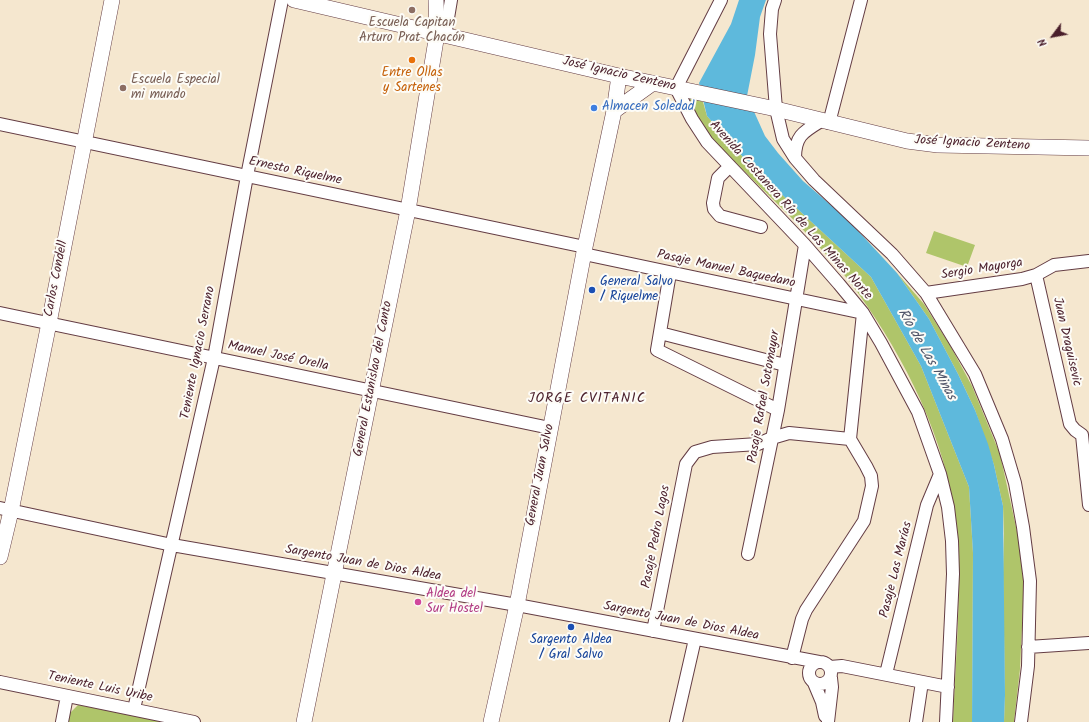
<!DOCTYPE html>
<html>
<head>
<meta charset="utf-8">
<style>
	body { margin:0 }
	#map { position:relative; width:1089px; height:722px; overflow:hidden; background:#f5e7cf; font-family:Kalam,sans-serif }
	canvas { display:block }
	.north { position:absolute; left:1033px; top:16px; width:40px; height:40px; -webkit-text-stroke:3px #fdfcf7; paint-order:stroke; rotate:238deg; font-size:11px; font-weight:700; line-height:16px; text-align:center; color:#4a1f2b }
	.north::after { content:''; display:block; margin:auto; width:14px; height:18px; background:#4a1f2b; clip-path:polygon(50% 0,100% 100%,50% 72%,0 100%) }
</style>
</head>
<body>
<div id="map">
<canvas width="1089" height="722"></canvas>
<div class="north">N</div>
</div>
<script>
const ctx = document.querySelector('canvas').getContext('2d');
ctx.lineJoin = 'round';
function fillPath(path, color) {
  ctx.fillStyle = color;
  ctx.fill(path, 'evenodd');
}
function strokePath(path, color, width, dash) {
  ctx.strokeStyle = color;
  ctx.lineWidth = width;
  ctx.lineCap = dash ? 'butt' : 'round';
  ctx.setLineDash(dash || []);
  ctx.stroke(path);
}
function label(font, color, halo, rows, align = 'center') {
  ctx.font = font + ' Kalam,sans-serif';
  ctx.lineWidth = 4;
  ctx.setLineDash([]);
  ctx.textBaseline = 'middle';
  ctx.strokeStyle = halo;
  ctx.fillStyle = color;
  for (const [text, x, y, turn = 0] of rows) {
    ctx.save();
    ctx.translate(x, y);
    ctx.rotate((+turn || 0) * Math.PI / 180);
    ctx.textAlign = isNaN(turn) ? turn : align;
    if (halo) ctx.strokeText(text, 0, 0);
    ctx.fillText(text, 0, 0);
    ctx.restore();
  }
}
fillPath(new Path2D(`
	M 687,96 L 703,102 L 707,116 L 750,165 L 871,277 L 921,366 L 969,487 L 973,553 L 972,722 L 953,722 C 956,650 964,575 953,504 C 940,425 897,344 849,281 C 841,270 830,259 821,249 C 796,221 769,196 743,170 C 730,157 714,144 703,128 C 697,119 692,107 687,96 Z
	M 934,231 L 975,245 L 967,267 L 926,253 Z
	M 897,273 L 924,304 L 951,347 L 972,386 L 1000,454 L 1018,536 L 1024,586 L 1020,669 L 1014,722 L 1004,722 L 1005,694 L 1003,574 L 1004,534 L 1003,506 L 994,465 L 975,410 L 958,374 L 929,319 Z
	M 78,705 L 167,722 L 68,722 L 70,713 Z`), '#afc56a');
fillPath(new Path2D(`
	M 739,0 L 766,0 L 760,17 L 755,55 L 747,96 L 765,136 L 778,153 L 803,181 L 847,219 L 897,273 L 929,319 L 958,374 L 975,410 L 988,444 L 994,465 L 1003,506 L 1005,695 L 1004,722 L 972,722 L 973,553 L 969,487 L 921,366 L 871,277 L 750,165 L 707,116 L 699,83 L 731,24 Z`), '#5eb9dc');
const minor = new Path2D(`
	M 721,0 L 676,88 L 692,119 L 707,142 L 805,245 L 839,284 L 863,313 L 881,343 L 918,412 L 940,474 L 948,507 L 952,541 L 953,574 L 946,722
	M 775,0 L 772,9 L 770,34 L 776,109 L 783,139 L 795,158 L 814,180 L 892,254 L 926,293 L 975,374 L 1002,439 L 1015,483 L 1023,527 L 1030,581 L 1028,666 L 1021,722
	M 445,36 L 451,0
	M 829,123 L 861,0
	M 0,124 L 585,247
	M 795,158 C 795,136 803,132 821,121
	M 730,166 L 718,178 L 713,203 L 714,209 L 720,216 L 761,227
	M 584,254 L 863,313 L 850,439 L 866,466 L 871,476 L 872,486 L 864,521 L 806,610 L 802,619 L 792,658
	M 670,273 L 657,350 L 778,410
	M 1036,275 L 1070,424 L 1075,430 L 1082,435
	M 926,293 L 1022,279 L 1036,275 L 1054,265 L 1089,261
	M 0,313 L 550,428
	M 660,333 L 785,365
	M 1082,435 L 1089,505
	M 0,508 L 172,545 L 517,605 L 819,662
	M 748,554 L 778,410 L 805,245
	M 653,631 L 686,464 L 695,452 L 712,447 L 758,444 L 772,438 L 789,433 L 850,439
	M 1028,647 L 1089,643
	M809 673a11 11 0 1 1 22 0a11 11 0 1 1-22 0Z
	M 830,667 L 842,666 L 948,687
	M 886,674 L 927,505 L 940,474
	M 0,682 L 194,722
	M 814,683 L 822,702 L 825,716
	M 134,709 L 214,358 L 247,176 L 282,0
	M 62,722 L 67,696
	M 676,722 L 695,639
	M 828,722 L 832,687 L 831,678
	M 916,722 L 922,682`);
const tertiary = new Path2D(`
	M 294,0 L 619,76 L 776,109 L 907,141 L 938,145 L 1089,148
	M 614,111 L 653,83
	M 0,557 L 11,511 L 49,323 L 112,0
	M 304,722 L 408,210 L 437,34 L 436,0
	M 491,722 L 517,605 L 585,247 L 614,111 L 619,76`);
strokePath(minor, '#643d44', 14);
strokePath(tertiary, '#643d44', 16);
strokePath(minor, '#fff', 12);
strokePath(tertiary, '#fff', 15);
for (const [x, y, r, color] of [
	[412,10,4,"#8d6e63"],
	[412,60,4,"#e8710a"],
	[123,88,4,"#8d6e63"],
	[594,108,4,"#3f7fe0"],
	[592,290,4,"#1a4fb4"],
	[418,602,4,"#d1479c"],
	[571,627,4,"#1a4fb4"]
]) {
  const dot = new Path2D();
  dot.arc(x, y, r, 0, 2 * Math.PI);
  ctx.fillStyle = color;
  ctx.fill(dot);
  strokePath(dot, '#fdfcf7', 1.5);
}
label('13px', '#785e54', '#fdfcf7', [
	["Escuela Capitan",412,24],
	["Arturo Prat Chacón",412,39],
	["Escuela Especial",131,81,"left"],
	["mi mundo",131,96,"left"]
]);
label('13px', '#c56008', '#fdfcf7', [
	["Entre Ollas",412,74],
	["y Sartenes",412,89]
]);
label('13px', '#4a1f2b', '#fdfcf7', [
	["José Ignacio Zenteno",619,75,13],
	["José Ignacio Zenteno",972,144,3],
	["Ernesto Riquelme",295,172,12],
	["Avenida Costanera Río de Las Minas Norte",790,211,48],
	["Pasaje Manuel Baquedano",726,270,12],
	["Sergio Mayorga",982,270,-9],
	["Carlos Condell",57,279,-79],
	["Juan Draguisevic",1066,342,77],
	["Teniente Ignacio Serrano",199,353,-79],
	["Manuel José Orella",278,357,12],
	["General Estanislao del Canto",374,379,-79],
	["Pasaje Rafael Sotomayor",765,397,-80],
	["General Juan Salvo",541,475,-79],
	["Pasaje Pedro Lagos",657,537,-79],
	["Sargento Juan de Dios Aldea",363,564,10],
	["Pasaje Las Marías",897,570,-76],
	["Sargento Juan de Dios Aldea",681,622,11],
	["Teniente Luis Uribe",100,688,12]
]);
label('13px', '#366cbe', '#fdfcf7', [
	["Almacen Soledad",602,108]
], 'left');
label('13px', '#164399', '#fdfcf7', [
	["General Salvo",600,283],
	["/ Riquelme",600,298],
	["Sargento Aldea",571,641,"center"],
	["/ Gral Salvo",571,656,"center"]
], 'left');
label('13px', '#b23c85', '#fdfcf7', [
	["Aldea del",426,595],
	["Sur Hostel",426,610]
], 'left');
label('italic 14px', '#515569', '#fdfcf7', [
	["Río de Las Minas",926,355,60]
]);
ctx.letterSpacing = '1px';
label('14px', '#4a1f2b', '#fdfcf7', [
	["JORGE CVITANIC",587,400]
]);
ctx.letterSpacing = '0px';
</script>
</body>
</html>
